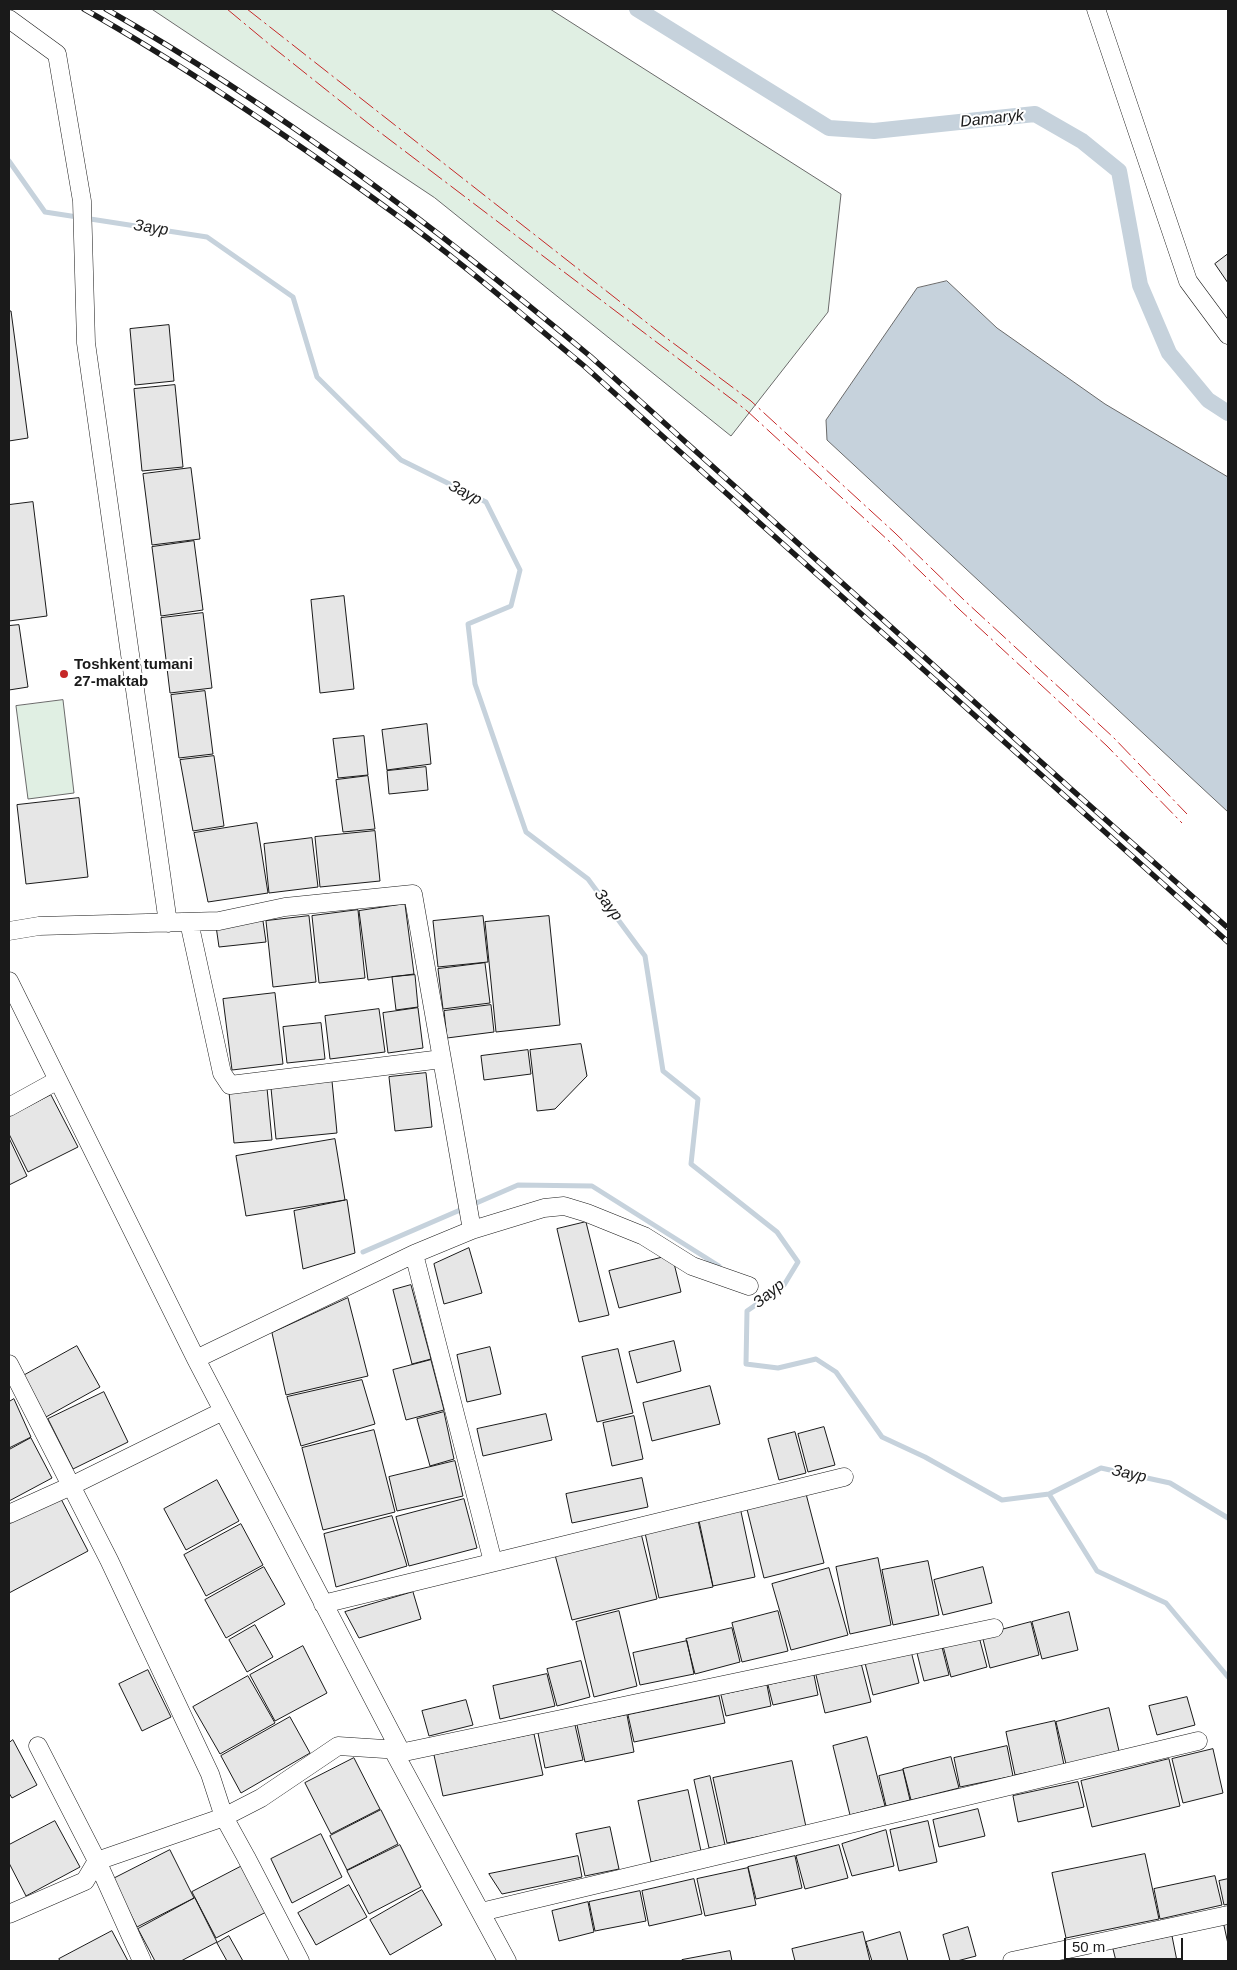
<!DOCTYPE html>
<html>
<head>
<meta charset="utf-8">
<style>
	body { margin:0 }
	#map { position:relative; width:1237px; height:1970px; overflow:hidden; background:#fff; font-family:Arial,sans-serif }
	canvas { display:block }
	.frame { position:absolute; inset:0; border:10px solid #1a1a1a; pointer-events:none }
	.scale { position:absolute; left:1064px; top:1938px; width:119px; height:22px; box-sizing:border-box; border:2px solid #1a1a1a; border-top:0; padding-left:6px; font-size:15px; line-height:18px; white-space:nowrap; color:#1a1a1a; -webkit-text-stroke:4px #fff; paint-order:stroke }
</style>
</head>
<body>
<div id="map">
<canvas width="1237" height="1970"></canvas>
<div class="frame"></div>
<div class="scale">50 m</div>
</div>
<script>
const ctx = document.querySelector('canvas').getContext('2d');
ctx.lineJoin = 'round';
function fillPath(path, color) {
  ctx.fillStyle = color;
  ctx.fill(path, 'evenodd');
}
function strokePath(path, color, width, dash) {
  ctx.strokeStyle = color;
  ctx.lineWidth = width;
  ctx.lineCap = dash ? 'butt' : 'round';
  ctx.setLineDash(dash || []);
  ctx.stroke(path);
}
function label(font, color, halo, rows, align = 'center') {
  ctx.font = font + ' Arial,sans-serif';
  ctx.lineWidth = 4;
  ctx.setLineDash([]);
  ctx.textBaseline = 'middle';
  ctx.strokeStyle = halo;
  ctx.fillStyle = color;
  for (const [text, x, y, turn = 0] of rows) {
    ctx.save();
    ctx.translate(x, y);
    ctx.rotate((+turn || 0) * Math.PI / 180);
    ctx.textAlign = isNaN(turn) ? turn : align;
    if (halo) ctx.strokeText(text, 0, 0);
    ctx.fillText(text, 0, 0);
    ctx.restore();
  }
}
const green = new Path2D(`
	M 152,9 L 550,9 L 841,194 L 828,312 L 731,436 L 435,198 Z
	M 63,700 L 74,793 L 28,799 L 16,706 Z`);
fillPath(green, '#e0efe3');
strokePath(green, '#6a6a6a', 1);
const water = new Path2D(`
	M 947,281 L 997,328 L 1105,404 L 1228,477 L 1228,812 L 827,440 L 826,420 L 917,288 Z`);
fillPath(water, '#c6d2dc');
strokePath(water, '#6a6a6a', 1);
strokePath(new Path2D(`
	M 9,161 L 45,212 L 207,237 L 293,297 L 317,377 L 401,460 L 486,502 L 520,570 L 511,606 L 468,624 L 475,684 L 526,832 L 588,879 L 645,956 L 663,1071 L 698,1099 L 691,1164 L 777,1232 L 798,1262 L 784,1285 L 747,1311 L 746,1364 L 778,1368 L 816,1359 L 836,1372 L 882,1437 L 925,1457 L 1002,1500 L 1049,1494 L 1101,1468 L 1170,1483 L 1228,1518
	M 363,1252 L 518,1185 L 592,1186 L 719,1266
	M 1049,1494 L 1097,1571 L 1166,1603 L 1228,1677`), '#c6d2dc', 5);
strokePath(new Path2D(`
	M 637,9 L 829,128 L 874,131 L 1035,114 L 1082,141 L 1119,171 L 1140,285 L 1169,353 L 1208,400 L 1228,413`), '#c6d2dc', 16);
const building = new Path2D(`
	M 1228,254 L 1228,283 L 1215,264 Z
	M 9,311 L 11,311 L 28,438 L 9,441 Z
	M 169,325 L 174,381 L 135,385 L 130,329 Z
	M 175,385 L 183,467 L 142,471 L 134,389 Z
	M 191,468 L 200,539 L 152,545 L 143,474 Z
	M 33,502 L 47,616 L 9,621 L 9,505 Z
	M 194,541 L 203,610 L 161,616 L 152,547 Z
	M 344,596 L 354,689 L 320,693 L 311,600 Z
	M 203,613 L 212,688 L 170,693 L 161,618 Z
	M 19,625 L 28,687 L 9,690 L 9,626 Z
	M 205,691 L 213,754 L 179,758 L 171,695 Z
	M 427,724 L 431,764 L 387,770 L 382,730 Z
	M 364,736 L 368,775 L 338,778 L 333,739 Z
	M 214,756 L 224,826 L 193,831 L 180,760 Z
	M 426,767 L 428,790 L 389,794 L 387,771 Z
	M 368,776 L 375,829 L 343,832 L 336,780 Z
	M 79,798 L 88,877 L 26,884 L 17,805 Z
	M 257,823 L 268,893 L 208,902 L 194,833 Z
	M 375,831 L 380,881 L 320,887 L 315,837 Z
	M 312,838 L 318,887 L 269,893 L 264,844 Z
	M 405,904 L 414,974 L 368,980 L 359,911 Z
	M 358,910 L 365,978 L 319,983 L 312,916 Z
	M 309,916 L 316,982 L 273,987 L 266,921 Z
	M 483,916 L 488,962 L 438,967 L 433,921 Z
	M 549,916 L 560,1025 L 496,1032 L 485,922 Z
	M 263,921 L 266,942 L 219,947 L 216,926 Z
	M 485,963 L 490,1003 L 443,1009 L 438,969 Z
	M 415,975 L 418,1007 L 396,1010 L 392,977 Z
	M 275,993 L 283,1064 L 232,1070 L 223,999 Z
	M 491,1005 L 494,1032 L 447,1038 L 444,1011 Z
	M 418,1008 L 423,1048 L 388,1053 L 383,1013 Z
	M 379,1009 L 385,1052 L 330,1059 L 325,1016 Z
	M 321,1023 L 325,1059 L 287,1063 L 283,1027 Z
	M 581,1044 L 587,1076 L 555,1109 L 537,1111 L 530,1050 Z
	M 528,1050 L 531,1074 L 484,1080 L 481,1056 Z
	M 426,1073 L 432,1127 L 395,1131 L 389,1077 Z
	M 332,1081 L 337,1133 L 276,1139 L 271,1088 Z
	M 267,1088 L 272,1140 L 234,1143 L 229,1092 Z
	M 51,1095 L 78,1147 L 28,1172 L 9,1134 L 9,1117 Z
	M 9,1138 L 27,1176 L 9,1185 Z
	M 335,1139 L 345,1200 L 246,1216 L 236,1156 Z
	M 347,1200 L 355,1253 L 303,1269 L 294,1211 Z
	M 586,1222 L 609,1315 L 579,1322 L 557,1229 Z
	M 469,1248 L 482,1293 L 444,1304 L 434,1264 Z
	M 672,1255 L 681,1292 L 619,1308 L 609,1271 Z
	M 411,1285 L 431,1359 L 412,1364 L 393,1290 Z
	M 348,1298 L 368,1376 L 286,1395 L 272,1333 Z
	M 674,1341 L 681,1371 L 637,1383 L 629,1352 Z
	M 77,1346 L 100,1387 L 46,1417 L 23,1376 Z
	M 490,1347 L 501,1394 L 467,1402 L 457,1355 Z
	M 618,1349 L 633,1413 L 597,1422 L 582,1357 Z
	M 431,1360 L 444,1410 L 406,1420 L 393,1370 Z
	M 362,1380 L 375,1424 L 301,1446 L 287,1397 Z
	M 710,1386 L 720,1424 L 652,1441 L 643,1403 Z
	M 104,1392 L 128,1442 L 73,1469 L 48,1419 Z
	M 14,1399 L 31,1437 L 9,1448 L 9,1402 Z
	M 444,1412 L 454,1459 L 430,1466 L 417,1419 Z
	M 546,1414 L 552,1440 L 483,1456 L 477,1429 Z
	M 634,1416 L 643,1459 L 612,1466 L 603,1423 Z
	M 824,1427 L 835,1465 L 808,1472 L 798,1434 Z
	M 374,1430 L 395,1512 L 323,1530 L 302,1448 Z
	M 795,1432 L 806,1473 L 779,1480 L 768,1439 Z
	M 31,1438 L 52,1478 L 9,1501 L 9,1450 Z
	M 455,1461 L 463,1496 L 397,1511 L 389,1477 Z
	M 642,1478 L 648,1507 L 572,1523 L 566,1494 Z
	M 217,1480 L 239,1521 L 186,1550 L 164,1509 Z
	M 805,1490 L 824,1563 L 764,1578 L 746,1505 Z
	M 60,1497 L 88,1551 L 9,1593 L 9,1524 Z
	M 464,1499 L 477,1548 L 409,1566 L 396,1517 Z
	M 740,1507 L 755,1577 L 713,1586 L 698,1516 Z
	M 392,1516 L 407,1566 L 336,1587 L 324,1534 Z
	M 697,1516 L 713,1587 L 659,1598 L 644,1528 Z
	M 241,1524 L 263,1565 L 206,1596 L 184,1555 Z
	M 640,1529 L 657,1599 L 572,1620 L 554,1551 Z
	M 878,1558 L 891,1625 L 850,1634 L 836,1567 Z
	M 928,1561 L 939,1615 L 893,1625 L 882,1570 Z
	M 264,1567 L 285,1604 L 226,1638 L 205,1600 Z
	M 983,1567 L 992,1603 L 943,1615 L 934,1580 Z
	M 829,1568 L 848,1635 L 791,1650 L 772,1584 Z
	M 413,1592 L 421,1619 L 359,1638 L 345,1612 Z
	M 619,1611 L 637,1686 L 594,1697 L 576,1622 Z
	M 778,1611 L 788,1651 L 742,1662 L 732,1623 Z
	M 1069,1612 L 1078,1650 L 1042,1659 L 1032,1622 Z
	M 1031,1622 L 1039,1655 L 990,1668 L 982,1635 Z
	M 255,1625 L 273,1657 L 247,1672 L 229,1640 Z
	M 732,1628 L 740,1662 L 695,1674 L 686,1639 Z
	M 978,1633 L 987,1667 L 951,1677 L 942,1642 Z
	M 687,1641 L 694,1674 L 640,1685 L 633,1653 Z
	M 941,1643 L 949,1675 L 924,1681 L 916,1649 Z
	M 303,1646 L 327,1693 L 275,1721 L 250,1675 Z
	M 911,1651 L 919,1683 L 873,1695 L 865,1663 Z
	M 581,1661 L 590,1697 L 557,1706 L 547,1669 Z
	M 861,1663 L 871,1702 L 825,1713 L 816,1675 Z
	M 148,1670 L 171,1717 L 142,1731 L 119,1684 Z
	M 547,1674 L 555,1706 L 500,1719 L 493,1686 Z
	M 814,1675 L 818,1695 L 773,1705 L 768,1685 Z
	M 248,1676 L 275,1723 L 220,1754 L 193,1707 Z
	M 767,1685 L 771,1706 L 726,1716 L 721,1695 Z
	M 719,1696 L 725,1723 L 634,1742 L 628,1715 Z
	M 1187,1697 L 1195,1725 L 1157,1735 L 1149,1706 Z
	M 466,1700 L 473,1725 L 429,1736 L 422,1711 Z
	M 1109,1708 L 1119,1751 L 1066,1764 L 1056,1722 Z
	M 627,1715 L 634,1752 L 585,1762 L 577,1725 Z
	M 290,1717 L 310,1753 L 241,1793 L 221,1756 Z
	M 1055,1721 L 1064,1765 L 1015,1775 L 1006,1732 Z
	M 575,1725 L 583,1760 L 545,1768 L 538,1733 Z
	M 534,1734 L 543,1775 L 443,1796 L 434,1755 Z
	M 867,1737 L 885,1806 L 850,1815 L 833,1746 Z
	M 13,1740 L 37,1785 L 12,1798 L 9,1793 L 9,1743 Z
	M 1007,1746 L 1013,1776 L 960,1787 L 954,1758 Z
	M 1213,1749 L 1223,1793 L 1183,1803 L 1172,1759 Z
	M 951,1757 L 959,1788 L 911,1800 L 903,1769 Z
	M 354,1758 L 380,1809 L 331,1834 L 305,1783 Z
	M 1169,1759 L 1180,1806 L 1092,1827 L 1081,1781 Z
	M 792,1761 L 806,1827 L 727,1843 L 713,1778 Z
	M 903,1770 L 910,1800 L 886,1806 L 879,1776 Z
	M 710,1776 L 725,1845 L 709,1848 L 694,1780 Z
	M 1078,1782 L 1084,1807 L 1018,1822 L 1013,1796 Z
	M 688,1790 L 701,1851 L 651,1862 L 638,1801 Z
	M 978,1809 L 985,1836 L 939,1847 L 933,1820 Z
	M 381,1810 L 398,1844 L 347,1870 L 330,1836 Z
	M 55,1821 L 80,1867 L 26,1896 L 9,1863 L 9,1845 Z
	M 928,1821 L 937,1862 L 899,1871 L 890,1830 Z
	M 610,1827 L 619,1869 L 585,1876 L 576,1834 Z
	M 886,1830 L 894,1866 L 852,1876 L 842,1844 Z
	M 321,1834 L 342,1877 L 292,1903 L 271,1859 Z
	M 400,1845 L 421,1887 L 369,1914 L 347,1871 Z
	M 839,1845 L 848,1878 L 805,1889 L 796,1856 Z
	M 170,1850 L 194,1898 L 137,1927 L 113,1879 Z
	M 1145,1854 L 1159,1919 L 1066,1938 L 1052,1873 Z
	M 578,1856 L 582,1877 L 502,1894 L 489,1874 Z
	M 795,1856 L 802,1888 L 756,1899 L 748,1867 Z
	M 244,1865 L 268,1911 L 216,1938 L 192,1892 Z
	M 748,1868 L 756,1905 L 705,1916 L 697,1879 Z
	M 1215,1876 L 1222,1905 L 1160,1919 L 1154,1889 Z
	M 694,1879 L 702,1914 L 649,1926 L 642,1891 Z
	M 1228,1879 L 1228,1904 L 1224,1905 L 1219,1881 Z
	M 349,1885 L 367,1917 L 316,1945 L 298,1913 Z
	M 422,1890 L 442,1925 L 390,1955 L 370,1920 Z
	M 640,1891 L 646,1921 L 595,1931 L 589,1902 Z
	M 195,1898 L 217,1942 L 181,1961 L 155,1961 L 138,1929 Z
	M 588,1902 L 594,1932 L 559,1941 L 552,1911 Z
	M 1228,1920 L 1228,1944 L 1223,1921 Z
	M 968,1927 L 976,1956 L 957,1961 L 950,1961 L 943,1935 Z
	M 112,1931 L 128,1961 L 60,1961 L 59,1959 Z
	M 863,1932 L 870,1961 L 795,1961 L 792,1949 Z
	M 900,1932 L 908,1961 L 872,1961 L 866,1942 Z
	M 229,1936 L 243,1961 L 227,1961 L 217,1943 Z
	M 1172,1936 L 1177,1961 L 1116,1961 L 1113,1949 Z
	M 730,1951 L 732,1961 L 682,1961 L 682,1960 Z`);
fillPath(building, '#e6e6e6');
strokePath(building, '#1a1a1a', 1);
const minor = new Path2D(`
	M 1096,9 L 1188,281 L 1228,335
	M 9,19 L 57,54 L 82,201 L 86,343 L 168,923
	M 189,922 L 222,1073 L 230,1085 L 442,1059
	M 9,931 L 39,926 L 219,921 L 285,907 L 413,894 L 472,1230
	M 9,981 L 196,1359 L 400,1750 L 395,1754 L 507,1961
	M 9,1107 L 58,1080
	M 414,1254 L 493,1562
	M 196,1359 L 414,1254 L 472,1230 L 544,1208 L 564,1206 L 587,1213 L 644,1236 L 692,1266 L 749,1286
	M 9,1364 L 109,1560 L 210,1774 L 224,1817 L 246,1857 L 300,1961
	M 9,1514 L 71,1486 L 223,1411
	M 323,1604 L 844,1477
	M 38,1746 L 97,1861 L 142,1961
	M 395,1754 L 994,1628
	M 481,1912 L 1198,1741
	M 9,1914 L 85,1881 L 97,1861 L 224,1817 L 261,1798 L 338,1746 L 400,1750
	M 1012,1961 L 1228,1915`);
strokePath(minor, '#1a1a1a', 19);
strokePath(minor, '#fff', 18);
const rail = new Path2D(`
	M 84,9 C 190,69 292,139 391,211 C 458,259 520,313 583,365 L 1228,942
	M 106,9 C 279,108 438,229 590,356 L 1070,788 L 1228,928`);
strokePath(rail, '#1a1a1a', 5.5);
strokePath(rail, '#fff', 4, [11]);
strokePath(new Path2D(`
	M 227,9 L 275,49 L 369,124 L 746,410 L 890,542 L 960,610 L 1107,746 L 1182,823
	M 247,9 L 665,337 L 751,401 L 895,533 L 965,601 L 1113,737 L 1187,814`), '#c62828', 1, [18, 4, 2.5, 4]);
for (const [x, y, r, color] of [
	[64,674,5,"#c62828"]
]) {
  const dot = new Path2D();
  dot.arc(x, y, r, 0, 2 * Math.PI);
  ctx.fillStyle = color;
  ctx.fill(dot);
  strokePath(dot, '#fff', 2);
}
label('bold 15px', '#1a1a1a', '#fff', [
	["Toshkent tumani",74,665],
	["27-maktab",74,682]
], 'left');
label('italic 16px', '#1a1a1a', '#fff', [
	["Damaryk",992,119,-6],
	["Заур",151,228,9],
	["Заур",465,493,28],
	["Заур",608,905,53],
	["Заур",769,1294,-39],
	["Заур",1129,1474,12]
]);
</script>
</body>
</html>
